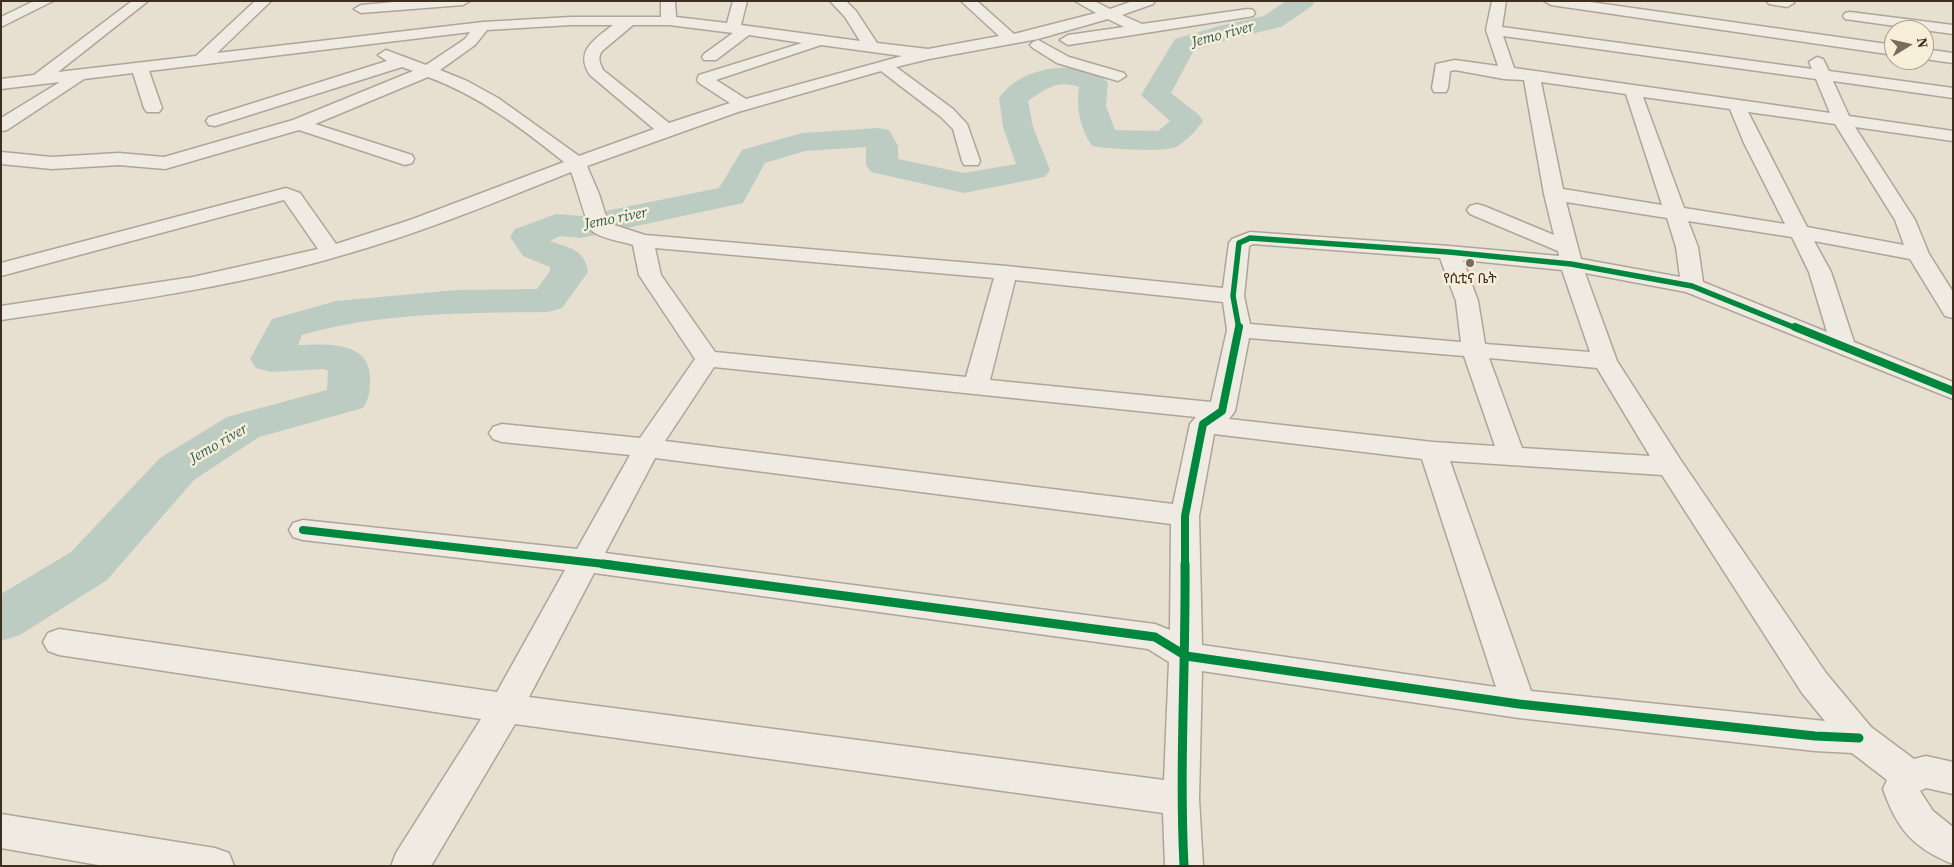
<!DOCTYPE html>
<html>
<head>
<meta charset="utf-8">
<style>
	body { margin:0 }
	#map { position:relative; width:1954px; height:867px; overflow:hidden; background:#e7e0d1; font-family:"Source Serif 4",serif }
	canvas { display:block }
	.frame { position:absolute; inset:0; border:2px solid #3d2e20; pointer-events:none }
	.north { position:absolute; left:1884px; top:20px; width:50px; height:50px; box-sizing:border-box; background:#f7eed8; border:1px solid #ada18e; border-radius:50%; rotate:81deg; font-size:14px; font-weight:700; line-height:20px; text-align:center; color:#3d2e20 }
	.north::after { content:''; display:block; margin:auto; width:18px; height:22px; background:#786c5e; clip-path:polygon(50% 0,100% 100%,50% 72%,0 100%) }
</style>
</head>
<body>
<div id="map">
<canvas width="1954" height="867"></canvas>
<div class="frame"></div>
<div class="north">N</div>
</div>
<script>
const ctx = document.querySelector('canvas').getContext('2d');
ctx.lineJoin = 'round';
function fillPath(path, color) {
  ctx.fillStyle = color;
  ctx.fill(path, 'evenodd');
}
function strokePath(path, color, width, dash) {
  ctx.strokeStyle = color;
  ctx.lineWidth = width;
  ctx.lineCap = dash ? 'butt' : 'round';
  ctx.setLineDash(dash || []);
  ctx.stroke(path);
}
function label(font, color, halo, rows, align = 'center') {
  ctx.font = font + ' "Source Serif 4","Noto Sans Ethiopic",serif';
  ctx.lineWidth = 5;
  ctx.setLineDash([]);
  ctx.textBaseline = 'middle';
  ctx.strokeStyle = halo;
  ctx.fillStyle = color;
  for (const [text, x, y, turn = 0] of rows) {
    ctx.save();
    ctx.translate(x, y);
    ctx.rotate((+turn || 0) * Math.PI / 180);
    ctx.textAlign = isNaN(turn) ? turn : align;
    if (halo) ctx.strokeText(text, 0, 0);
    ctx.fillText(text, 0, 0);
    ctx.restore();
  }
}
fillPath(new Path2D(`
	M 1286,1 L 1315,1 L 1312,6 L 1281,27 L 1234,38 L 1194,50 L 1171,93 L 1199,115 L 1203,121 C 1197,130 1187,140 1178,146 C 1166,153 1106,149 1092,146 C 1080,128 1076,108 1079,87 C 1059,79 1044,89 1028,101 L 1033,127 L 1050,170 L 1045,177 L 964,193 L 871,172 L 866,165 L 866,147 L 805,151 L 765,163 L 743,203 L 581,238 L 560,236 L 550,241 C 569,248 585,249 588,272 L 562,308 L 548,312 C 467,313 381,312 302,335 L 298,345 C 324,344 370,340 370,378 C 370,390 370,397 363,408 L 259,437 L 194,480 L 107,580 L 20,635 L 1,641 L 1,594 L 71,552 L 160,458 L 227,417 L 327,390 L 328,371 L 324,369 L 271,372 L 256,368 L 250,359 L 272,319 L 336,301 L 456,290 L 537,289 L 550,271 L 550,267 L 523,256 L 510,237 L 515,229 L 556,214 L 581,216 L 719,188 L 742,150 L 802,133 L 878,128 L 889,130 L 898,146 L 898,159 L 964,173 L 1016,164 L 1003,127 L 999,98 C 1017,72 1055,63 1085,70 C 1094,73 1102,75 1108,83 L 1106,106 L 1115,130 L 1158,131 L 1170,121 L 1141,95 L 1175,39 L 1219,26 L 1264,16 Z`), '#bcccc2');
const minor = new Path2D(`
	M 34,1 L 53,1 L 1,27 L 1,17 Z
	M 132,1 L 148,1 L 58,72 L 196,56 L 255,1 L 271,1 L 217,53 L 483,22 L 571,17 L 661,17 L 661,1 L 675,1 L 676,17 L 727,23 L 733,1 L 747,1 L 741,25 L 860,41 L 845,17 L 830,1 L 846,1 L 856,11 L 877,43 L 928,49 L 999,36 L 961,1 L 977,1 L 1014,34 L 1096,13 L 1075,1 L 1094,1 L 1110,9 L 1133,1 L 1155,1 L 1153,4 L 1122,15 L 1142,24 L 1248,9 L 1253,10 L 1255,13 L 1253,16 L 1248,17 L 1068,45 L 1060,40 L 1068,35 L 1124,27 L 1108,19 L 1038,39 L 929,59 L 896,67 L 953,109 L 967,124 L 980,161 L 978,165 L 964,165 L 962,161 L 953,129 L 941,117 L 881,71 L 738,112 L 587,166 L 599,194 L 608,223 L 645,235 L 1006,266 L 1223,288 L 1229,243 L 1232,239 L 1250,232 L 1449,246 L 1559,256 L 1558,251 L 1470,214 L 1467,210 L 1470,206 L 1477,204 L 1484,206 L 1554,235 L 1544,194 L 1524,80 L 1504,79 L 1455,70 L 1450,71 L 1448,88 L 1446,92 L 1434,92 L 1432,88 L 1436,64 L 1455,60 L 1498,66 L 1486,30 L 1492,1 L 1506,1 L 1502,27 L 1812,69 L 1809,62 L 1817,57 L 1823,59 L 1829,71 L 1953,88 L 1953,98 L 1833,81 L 1849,116 L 1953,131 L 1953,141 L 1855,127 L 1915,220 L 1929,254 L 1953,292 L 1953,318 L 1945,316 L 1910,259 L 1814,241 L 1831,272 L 1854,342 L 1953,382 L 1953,399 L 1686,292 L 1585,273 L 1617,361 L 1680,459 L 1826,673 L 1871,727 L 1914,759 L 1926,756 L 1953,762 L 1953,794 L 1926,788 L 1920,791 L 1933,811 L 1953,827 L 1953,864 C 1913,848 1897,829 1883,789 L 1887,780 L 1852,753 L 1815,751 L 1519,718 L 1202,671 L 1199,799 L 1203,866 L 1165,866 L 1163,813 L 515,724 L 431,866 L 391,866 L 396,853 L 481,719 L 59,655 L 48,651 L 43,642 L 48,633 L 59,629 L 497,692 L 565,570 L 303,540 L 293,537 L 289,530 L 293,523 L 303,520 L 577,549 L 630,455 L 502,442 L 493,439 L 489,433 L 493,427 L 502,424 L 640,438 L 695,359 L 639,275 L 633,245 C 621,241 602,239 592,231 C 587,227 576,183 571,172 C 496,202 421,233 343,255 C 232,288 116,303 1,320 L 1,306 L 193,277 L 318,249 L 284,200 L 1,276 L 1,263 L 286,188 L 300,193 L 336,244 L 410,220 L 564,162 C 523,129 478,95 428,77 L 315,124 L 412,155 L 414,159 L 412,163 L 405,165 L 299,130 L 165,169 L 119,165 L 52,169 L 1,164 L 1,152 L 52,157 L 119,153 L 164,157 L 293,120 L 413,71 L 402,67 L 215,126 L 209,125 L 206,121 L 209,117 L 387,61 L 378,55 L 386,50 L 426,65 L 465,39 L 470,32 L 149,71 L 162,108 L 159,112 L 147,112 L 144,108 L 133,73 L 84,79 L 7,130 L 1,131 L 1,118 L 60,82 L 1,89 L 1,79 L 34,75 ZM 571,25 L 613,25 C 595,39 574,51 590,75 L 654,129 L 579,156 L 498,98 L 467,81 L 440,70 L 475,45 L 487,30 ZM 633,25 L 669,25 L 733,33 L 704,54 L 702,57 L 704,60 L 716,60 L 749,35 L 802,43 L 699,75 L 697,80 L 699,83 L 730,103 L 669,123 L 603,70 C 600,63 597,58 602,51 ZM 1503,36 L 1816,79 L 1830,113 L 1514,68 ZM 821,45 L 902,56 L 746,99 L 716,80 ZM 1541,82 L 1626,94 L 1662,205 L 1563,189 ZM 1643,97 L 1730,109 L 1744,143 L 1785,224 L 1684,208 ZM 1748,112 L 1835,124 L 1895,220 L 1904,245 L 1807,227 ZM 1566,202 L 1667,218 L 1676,247 L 1680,277 L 1581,259 ZM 1688,221 L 1792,237 L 1809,272 L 1827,332 L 1703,282 L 1698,247 ZM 1253,244 L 1440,258 L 1456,301 L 1461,342 L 1250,324 L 1244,296 L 1249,246 ZM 655,248 L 994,278 L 966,377 L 715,352 L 661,275 ZM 1463,260 L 1562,270 L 1590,352 L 1485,344 L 1478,301 ZM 1015,280 L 1223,302 L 1227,330 L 1211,402 L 990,380 ZM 1249,338 L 1464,356 L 1495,446 L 1433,442 L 1229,419 L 1235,411 ZM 1489,358 L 1597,368 L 1650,456 L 1522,448 ZM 714,367 L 1196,417 L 1190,424 L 1173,504 L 665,441 ZM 1214,434 L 1422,459 L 1496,687 L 1202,645 L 1199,516 ZM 655,458 L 1171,524 L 1170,630 L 1155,624 L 605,553 ZM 1450,461 L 1662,475 L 1802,693 L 1825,721 L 1531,691 ZM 594,573 L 1148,649 L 1169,662 L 1164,780 L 529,697 Z
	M 405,1 L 470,1 L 463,5 L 361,13 L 354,9 L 361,5 Z
	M 1544,1 L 1583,1 L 1894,45 L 1894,55 L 1551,5 Z
	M 1767,1 L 1793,1 L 1794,3 L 1787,7 L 1769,4 Z
	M 1850,12 L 1953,25 L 1953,34 L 1845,19 L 1843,16 L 1845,13 Z
	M 1038,40 L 1069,57 L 1124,73 L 1126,76 L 1118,81 L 1057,63 L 1033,48 L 1030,45 L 1033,42 Z
	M 1924,49 L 1953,53 L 1953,63 L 1924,59 Z
	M 1,814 L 215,848 L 229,853 L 234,866 L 104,866 L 1,848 Z`);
strokePath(minor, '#ada599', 3);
fillPath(minor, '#efebe3');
strokePath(new Path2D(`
	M 1239,329 L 1233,296 L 1239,243 L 1250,238 L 1449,252 L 1571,264 L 1692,286 L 1798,329`), '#00873e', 5.5);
strokePath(new Path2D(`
	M 1795,327 L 1953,391
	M 303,530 L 613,565
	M 1185,565 L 1185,516 L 1203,424 L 1222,411 L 1239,327`), '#00873e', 8);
strokePath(new Path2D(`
	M 603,564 L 1155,637 L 1186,656 L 1519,704 L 1815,736 L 1859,738
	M 1184,866 C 1179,765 1186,664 1185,564`), '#00873e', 9);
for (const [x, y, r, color] of [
	[1470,263,5,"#786c5e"]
]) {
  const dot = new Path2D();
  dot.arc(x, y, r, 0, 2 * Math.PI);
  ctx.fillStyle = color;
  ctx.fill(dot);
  strokePath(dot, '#f7eed8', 2);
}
label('14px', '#3d2e20', '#f7eed8', [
	["የሲቲና ቤት",1470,279]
]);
label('italic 15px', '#2f5d5a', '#f7eed8', [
	["Jemo river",1223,35,-15],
	["Jemo river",616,219,-11],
	["Jemo river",219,444,-30]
]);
</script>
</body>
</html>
